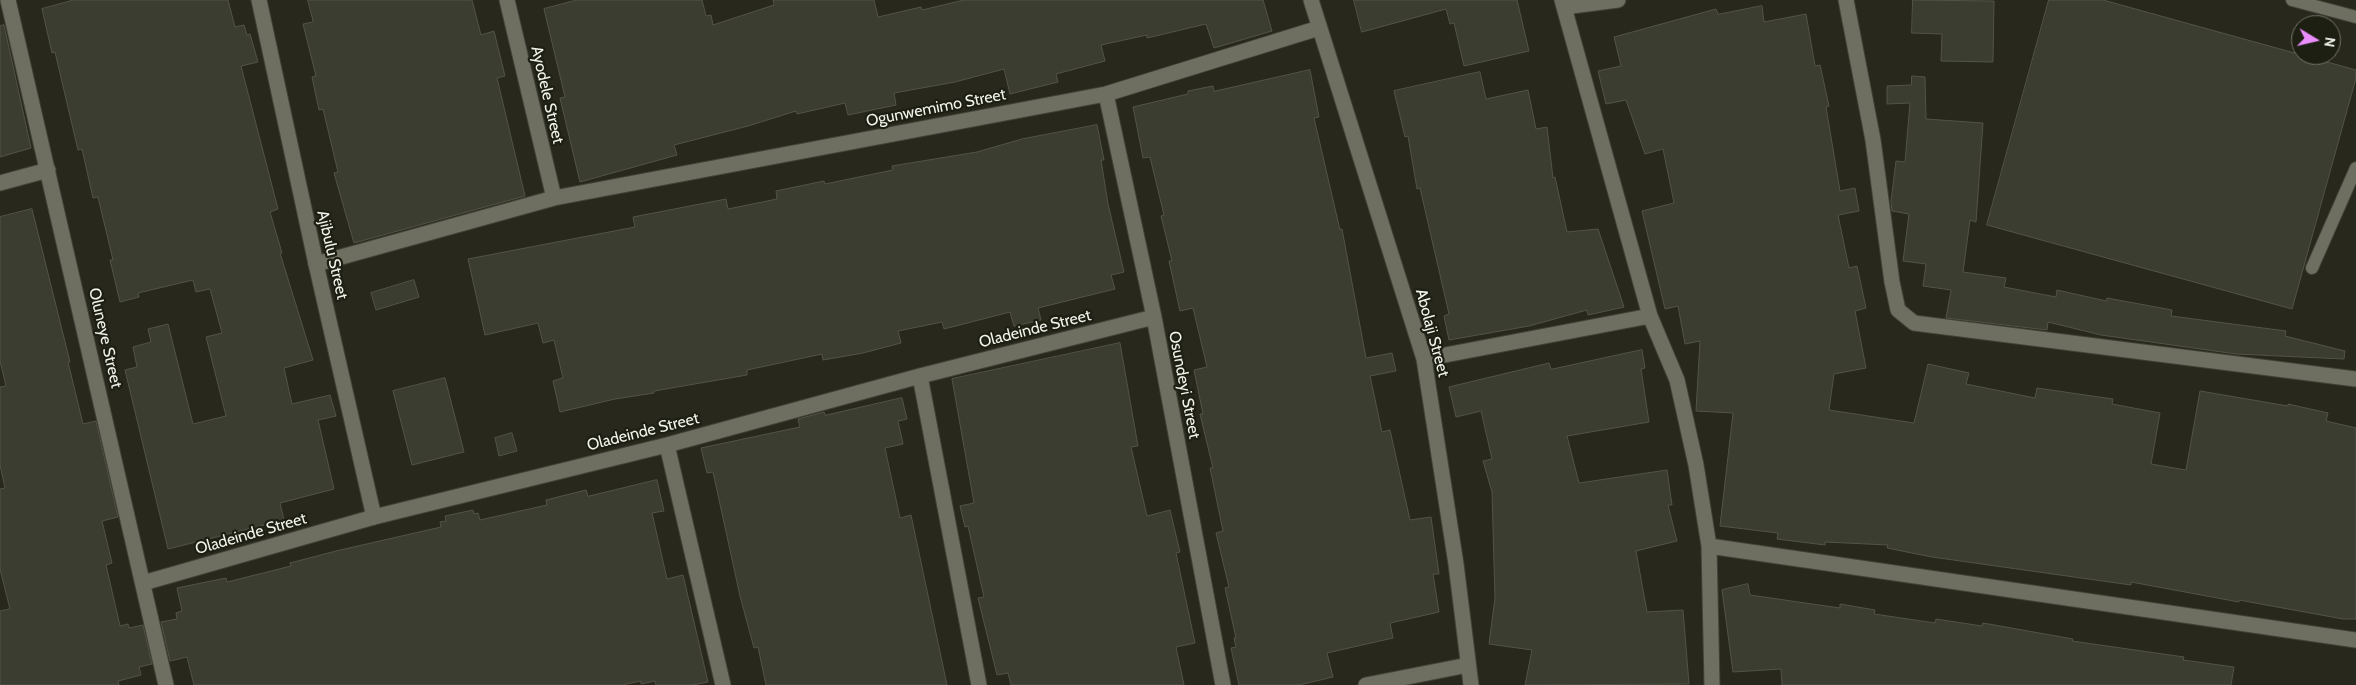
<!DOCTYPE html>
<html>
<head>
<meta charset="utf-8">
<style>
	body { margin:0 }
	#map { position:relative; width:2356px; height:685px; overflow:hidden; background:#28281c; font-family:Cabin,sans-serif }
	canvas { display:block }
	.north { position:absolute; left:2291px; top:15px; width:50px; height:50px; box-sizing:border-box; background:#1e1f13; border:1px solid #737469; border-radius:50%; rotate:99deg; font-size:14px; font-weight:700; line-height:20px; text-align:center; color:#f2f3eb }
	.north::after { content:''; display:block; margin:auto; width:18px; height:22px; background:#ea8dfd; clip-path:polygon(50% 0,100% 100%,50% 72%,0 100%) }
</style>
</head>
<body>
<div id="map">
<canvas width="2356" height="685"></canvas>
<div class="north">N</div>
</div>
<script>
const ctx = document.querySelector('canvas').getContext('2d');
ctx.lineJoin = 'round';
function fillPath(path, color) {
  ctx.fillStyle = color;
  ctx.fill(path, 'evenodd');
}
function strokePath(path, color, width, dash) {
  ctx.strokeStyle = color;
  ctx.lineWidth = width;
  ctx.lineCap = dash ? 'butt' : 'round';
  ctx.setLineDash(dash || []);
  ctx.stroke(path);
}
function label(font, color, halo, rows, align = 'center') {
  ctx.font = font + ' Cabin,sans-serif';
  ctx.lineWidth = 4.5;
  ctx.setLineDash([]);
  ctx.textBaseline = 'middle';
  ctx.strokeStyle = halo;
  ctx.fillStyle = color;
  for (const [text, x, y, turn = 0] of rows) {
    ctx.save();
    ctx.translate(x, y);
    ctx.rotate((+turn || 0) * Math.PI / 180);
    ctx.textAlign = isNaN(turn) ? turn : align;
    if (halo) ctx.strokeText(text, 0, 0);
    ctx.fillText(text, 0, 0);
    ctx.restore();
  }
}
const building = new Path2D(`
	M 74,0 L 228,0 L 235,27 L 244,25 L 247,35 L 250,34 L 258,62 L 241,66 L 278,209 L 270,212 L 282,253 L 280,253 L 313,360 L 284,368 L 292,404 L 330,395 L 336,416 L 318,420 L 334,489 L 280,503 L 284,520 L 168,549 L 125,370 L 137,367 L 133,347 L 151,342 L 148,329 L 168,324 L 193,424 L 226,416 L 206,337 L 222,333 L 210,289 L 196,292 L 193,280 L 138,293 L 139,297 L 120,302 L 110,260 L 113,260 L 98,197 L 93,198 L 82,149 L 78,150 L 55,52 L 52,53 L 42,9 Z
	M 308,0 L 472,0 L 481,35 L 494,31 L 505,76 L 497,78 L 525,196 L 354,243 L 334,173 L 338,172 L 323,109 L 319,110 L 312,77 L 316,76 L 303,24 L 313,22 Z
	M 577,0 L 702,0 L 706,16 L 711,15 L 713,25 L 774,5 L 773,0 L 874,0 L 878,17 L 921,7 L 922,10 L 964,0 L 1263,0 L 1272,31 L 1214,48 L 1206,24 L 1147,38 L 1147,35 L 1101,45 L 1105,61 L 1056,74 L 1058,82 L 1010,94 L 1004,69 L 955,82 L 894,93 L 896,105 L 848,115 L 845,103 L 797,114 L 796,111 L 748,126 L 674,145 L 677,155 L 580,182 L 560,98 L 565,97 L 544,9 Z
	M 1354,0 L 1517,0 L 1529,51 L 1464,66 L 1454,23 L 1450,24 L 1446,9 L 1362,32 Z
	M 1913,0 L 1994,1 L 1993,62 L 1941,61 L 1942,34 L 1912,33 Z
	M 2049,0 L 2103,0 L 2356,70 L 2356,78 L 2292,309 L 1987,225 Z
	M 1762,6 L 1764,22 L 1806,14 L 1815,66 L 1820,65 L 1829,106 L 1826,107 L 1840,191 L 1855,188 L 1859,211 L 1838,215 L 1849,268 L 1857,266 L 1866,308 L 1855,311 L 1866,368 L 1834,374 L 1829,410 L 1914,423 L 1928,364 L 1969,373 L 1966,384 L 2035,398 L 2037,388 L 2113,399 L 2112,404 L 2160,413 L 2151,464 L 2186,470 L 2200,391 L 2288,406 L 2288,404 L 2328,413 L 2326,421 L 2356,428 L 2356,619 L 2343,619 L 2239,600 L 2239,602 L 2131,582 L 2131,585 L 1932,557 L 1887,548 L 1888,545 L 1825,542 L 1825,545 L 1777,539 L 1778,533 L 1720,526 L 1733,413 L 1696,411 L 1700,341 L 1685,344 L 1678,306 L 1665,309 L 1642,211 L 1674,203 L 1663,149 L 1645,154 L 1626,100 L 1606,104 L 1598,71 L 1621,66 L 1614,37 L 1716,9 L 1718,14 Z
	M 4,25 L 31,148 L 0,157 L 0,26 Z
	M 1310,70 L 1319,117 L 1314,118 L 1340,230 L 1342,229 L 1366,358 L 1392,353 L 1396,371 L 1370,376 L 1382,432 L 1390,430 L 1410,520 L 1431,517 L 1439,574 L 1433,574 L 1439,612 L 1390,623 L 1393,638 L 1327,653 L 1333,677 L 1299,685 L 1239,685 L 1231,648 L 1236,647 L 1234,638 L 1236,638 L 1225,588 L 1229,587 L 1216,533 L 1223,531 L 1210,468 L 1213,468 L 1200,414 L 1203,414 L 1194,370 L 1207,367 L 1193,308 L 1180,311 L 1169,261 L 1172,261 L 1161,216 L 1164,215 L 1150,157 L 1143,158 L 1133,107 L 1188,94 L 1188,91 L 1213,86 L 1214,91 Z
	M 1480,72 L 1486,99 L 1528,90 L 1536,129 L 1547,127 L 1553,178 L 1555,177 L 1567,232 L 1598,229 L 1624,307 L 1588,315 L 1587,310 L 1529,326 L 1449,340 L 1444,316 L 1449,314 L 1420,188 L 1417,189 L 1408,136 L 1405,137 L 1394,91 Z
	M 1912,76 L 1925,77 L 1926,119 L 1983,123 L 1976,222 L 1970,220 L 1963,272 L 2006,278 L 2004,287 L 2056,297 L 2057,290 L 2106,301 L 2107,298 L 2172,310 L 2171,316 L 2286,331 L 2285,336 L 2345,351 L 2344,359 L 2236,354 L 2101,335 L 2048,322 L 2047,330 L 1946,318 L 1951,290 L 1923,286 L 1926,264 L 1903,261 L 1909,214 L 1892,211 L 1891,201 L 1896,161 L 1905,162 L 1910,103 L 1887,104 L 1887,86 L 1911,85 Z
	M 1097,125 L 1104,160 L 1101,160 L 1108,204 L 1124,272 L 1111,275 L 1115,289 L 1038,308 L 1041,320 L 1014,326 L 1010,312 L 944,329 L 942,322 L 898,331 L 901,343 L 863,353 L 823,360 L 822,354 L 747,370 L 747,375 L 654,391 L 654,393 L 615,399 L 560,412 L 553,381 L 563,378 L 554,340 L 543,343 L 538,323 L 485,335 L 468,259 L 635,227 L 633,217 L 726,199 L 728,209 L 777,199 L 776,191 L 824,181 L 825,184 L 893,170 L 892,166 L 977,152 L 1022,139 Z
	M 32,209 L 70,362 L 68,362 L 83,424 L 96,421 L 118,517 L 102,521 L 112,563 L 106,565 L 120,626 L 128,624 L 129,628 L 143,625 L 152,664 L 139,667 L 141,675 L 118,681 L 119,685 L 0,685 L 0,611 L 10,609 L 0,569 L 0,489 L 5,488 L 0,465 L 0,387 L 6,386 L 0,361 L 0,217 Z
	M 414,280 L 419,297 L 376,310 L 371,293 Z
	M 1120,343 L 1138,446 L 1131,447 L 1147,516 L 1170,510 L 1180,552 L 1176,553 L 1195,643 L 1176,647 L 1184,685 L 1011,685 L 1008,673 L 997,675 L 978,598 L 984,597 L 968,526 L 965,527 L 960,506 L 974,503 L 952,379 Z
	M 1642,350 L 1645,368 L 1641,369 L 1649,422 L 1567,436 L 1579,483 L 1667,470 L 1672,505 L 1668,505 L 1677,541 L 1636,551 L 1647,612 L 1683,610 L 1689,684 L 1525,685 L 1532,650 L 1489,644 L 1495,598 L 1492,492 L 1483,461 L 1492,459 L 1481,411 L 1456,417 L 1449,387 L 1549,363 L 1551,369 Z
	M 445,378 L 464,452 L 412,465 L 393,391 Z
	M 902,398 L 907,419 L 898,421 L 903,444 L 885,448 L 900,518 L 911,515 L 947,685 L 766,685 L 758,647 L 754,648 L 740,596 L 713,472 L 707,473 L 701,448 L 800,427 L 798,419 L 824,412 L 825,415 Z
	M 512,433 L 517,451 L 499,456 L 495,438 Z
	M 657,480 L 664,511 L 652,513 L 667,579 L 683,575 L 708,682 L 693,685 L 656,685 L 655,681 L 641,684 L 641,681 L 622,685 L 194,685 L 187,657 L 170,661 L 161,622 L 177,619 L 176,613 L 182,611 L 177,588 L 226,578 L 227,582 L 291,566 L 290,563 L 336,551 L 441,527 L 440,522 L 446,521 L 445,516 L 473,510 L 474,514 L 478,513 L 480,520 L 547,505 L 546,500 L 586,490 L 588,496 Z
	M 1748,584 L 1750,595 L 1840,608 L 1840,604 L 1875,610 L 1874,614 L 1935,623 L 1936,619 L 1982,626 L 1983,623 L 2073,639 L 2072,641 L 2184,657 L 2183,660 L 2234,667 L 2231,685 L 1782,685 L 1781,669 L 1733,672 L 1722,590 Z`);
fillPath(building, '#3c3d31');
strokePath(building, '#535447', 1);
const lane = new Path2D(`
	M 2292,0 L 2356,17
	M 2312,268 L 2356,168`);
const street = new Path2D(`
	M 8,0 L 166,685
	M 507,0 L 554,198
	M 1311,0 L 1424,359 L 1456,564 L 1471,685
	M 1562,0 L 1650,316 L 1677,380 L 1696,465 L 1709,546 L 1712,685
	M 1846,0 L 1873,140 L 1892,282 L 1898,310 L 1914,323 L 2356,379
	M 1564,7 L 1618,0
	M 1106,94 L 1154,317 L 1223,685
	M 0,183 L 48,170
	M 316,264 L 554,198 L 1106,94 L 1319,28
	M 1424,359 L 1650,316
	M 920,376 L 979,685
	M 667,445 L 723,685
	M 1709,546 L 2356,640
	M 143,583 L 374,517 L 667,445 L 920,376 L 1154,317
	M 1366,685 L 1468,665`);
const secondary = new Path2D(`
	M 259,0 L 316,264 L 374,517`);
strokePath(lane, '#424338', 14);
strokePath(street, '#424338', 17);
strokePath(secondary, '#424338', 17);
strokePath(lane, '#6e6f61', 12);
strokePath(street, '#6e6f61', 15);
strokePath(secondary, '#6e6f61', 15);
label('16px', '#f2f3eb', '#1e1f13', [
	["Ayodele Street",547,95,77],
	["Ogunwemimo Street",936,108,-11],
	["Ajibulu Street",332,255,77],
	["Oladeinde Street",1035,329,-14],
	["Abolaji Street",1432,333,75],
	["Oluneye Street",105,338,77],
	["Osundeyi Street",1184,385,79],
	["Oladeinde Street",643,432,-14],
	["Oladeinde Street",251,534,-16]
]);
</script>
</body>
</html>
